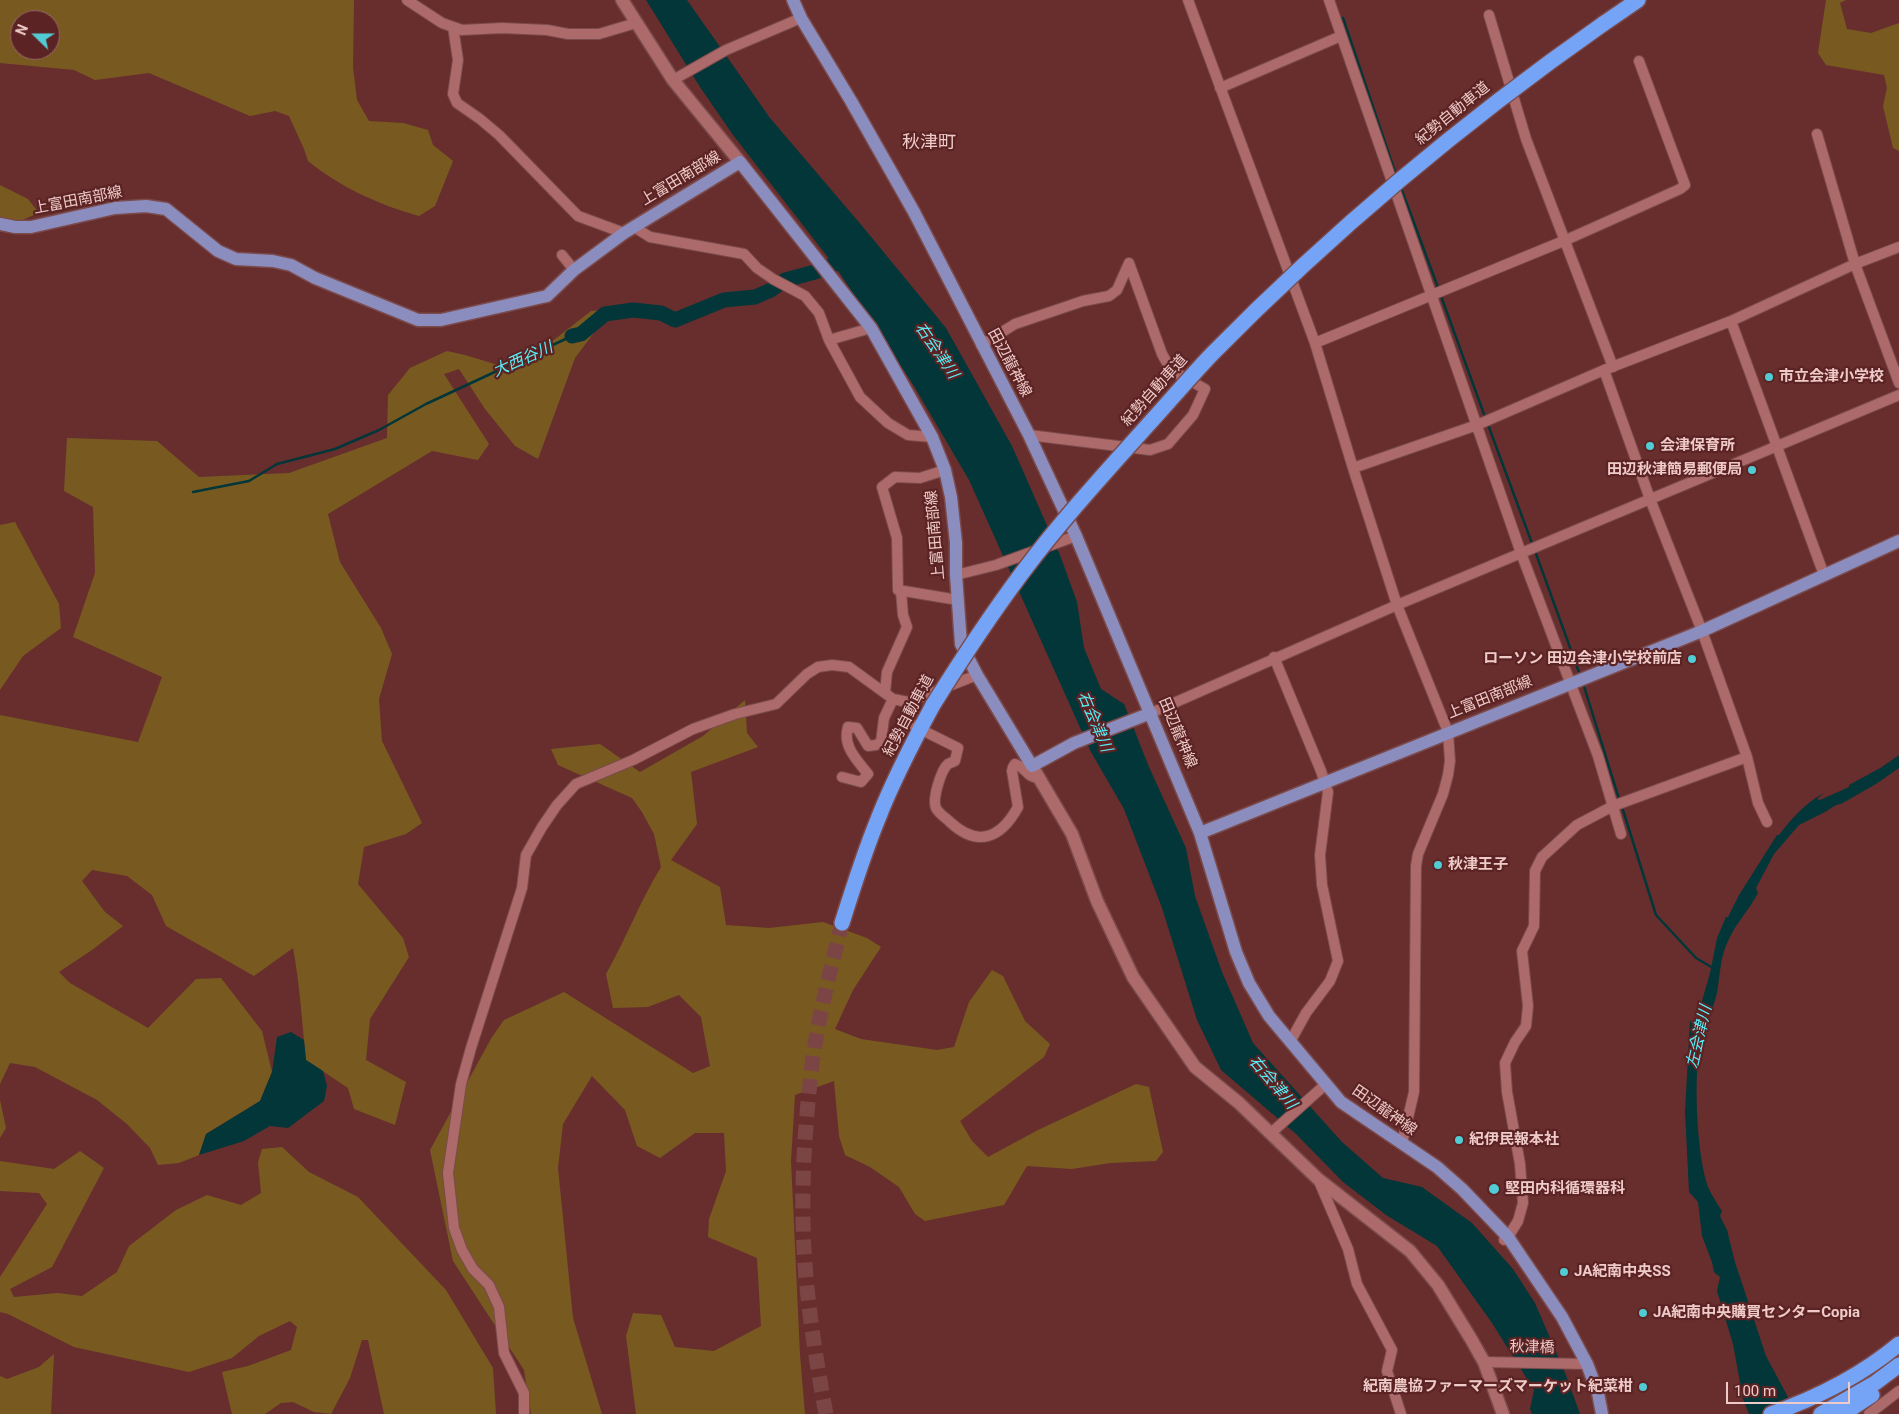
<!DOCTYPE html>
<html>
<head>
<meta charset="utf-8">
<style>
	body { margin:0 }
	#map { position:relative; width:1899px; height:1414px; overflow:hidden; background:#682e2e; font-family:Roboto,sans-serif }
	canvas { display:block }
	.north { position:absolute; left:10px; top:10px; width:50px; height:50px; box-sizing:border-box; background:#5c2324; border:1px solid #966666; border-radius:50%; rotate:292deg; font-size:14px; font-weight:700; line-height:20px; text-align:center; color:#eecac8 }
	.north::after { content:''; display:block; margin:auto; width:18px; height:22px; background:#51ccd4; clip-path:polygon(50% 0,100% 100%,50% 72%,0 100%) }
	.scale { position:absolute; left:1726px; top:1382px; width:124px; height:22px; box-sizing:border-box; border:2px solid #eecac8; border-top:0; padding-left:6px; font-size:15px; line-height:18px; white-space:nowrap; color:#eecac8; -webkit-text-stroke:4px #5c2324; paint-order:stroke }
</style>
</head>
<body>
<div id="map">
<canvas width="1899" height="1414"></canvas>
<div class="north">N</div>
<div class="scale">100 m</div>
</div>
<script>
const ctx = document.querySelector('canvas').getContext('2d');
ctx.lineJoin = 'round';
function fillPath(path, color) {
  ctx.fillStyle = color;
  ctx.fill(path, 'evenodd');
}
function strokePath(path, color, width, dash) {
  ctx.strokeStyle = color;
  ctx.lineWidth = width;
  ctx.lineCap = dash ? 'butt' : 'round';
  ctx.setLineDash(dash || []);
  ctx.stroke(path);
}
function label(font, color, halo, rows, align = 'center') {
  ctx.font = font + ' Roboto,"Noto Sans JP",sans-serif';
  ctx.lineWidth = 4.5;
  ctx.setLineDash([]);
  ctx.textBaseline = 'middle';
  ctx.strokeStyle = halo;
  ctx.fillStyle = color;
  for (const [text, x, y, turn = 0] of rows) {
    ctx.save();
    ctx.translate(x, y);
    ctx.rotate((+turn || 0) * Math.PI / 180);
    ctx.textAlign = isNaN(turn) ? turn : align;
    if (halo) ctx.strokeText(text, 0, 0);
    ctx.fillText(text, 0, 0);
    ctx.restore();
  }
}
fillPath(new Path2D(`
	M 0,0 L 354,0 L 353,67 L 357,100 L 369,121 L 403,123 L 428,130 L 433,145 L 453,161 L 435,206 L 419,216 C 379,205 340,187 308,161 L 304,149 L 289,116 L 275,111 L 250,116 L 149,73 L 95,80 L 74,70 L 0,63 ZM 20,20 L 50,20 L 50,50 L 20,50 Z
	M 1826,0 L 1846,0 L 1840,3 L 1847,29 L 1871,33 L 1899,23 L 1899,151 L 1893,148 L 1883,106 L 1887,88 L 1884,75 L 1826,65 L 1818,53 Z
	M 0,185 L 28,199 L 39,213 L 0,229 Z
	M 611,310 L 575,358 L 538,459 L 515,446 L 485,409 L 459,369 L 444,374 L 489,444 L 478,460 L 432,451 L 328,514 L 340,562 L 381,628 L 392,654 L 379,699 L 382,741 L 422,823 L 406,834 L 364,847 L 358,884 L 403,938 L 409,957 L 370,1019 L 366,1060 L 406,1082 L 395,1125 L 354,1109 L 348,1088 L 306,1060 C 302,1023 300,985 293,948 L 254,976 L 166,926 L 152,895 L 127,876 L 92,870 L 82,881 L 105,912 L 123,926 L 92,950 L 59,972 L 70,983 L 148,1028 L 196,979 L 221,978 L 262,1031 L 272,1072 L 260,1101 L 206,1134 L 199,1155 L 179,1163 L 158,1165 L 150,1148 L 127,1124 L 97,1100 L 35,1067 L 10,1063 L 0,1084 L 0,715 L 138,742 L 162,677 L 73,637 L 95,573 L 93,507 L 64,491 L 67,438 L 157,441 L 199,477 L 289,473 L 387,438 L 388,395 L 410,368 L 447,351 L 465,355 L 511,369 L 523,364 L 591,311 Z
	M 15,522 L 59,604 L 61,628 L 23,656 L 0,690 L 0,525 Z
	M 745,700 L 747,733 L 758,747 L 691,772 L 697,824 L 671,860 L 720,887 L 726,925 L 769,928 L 823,922 L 867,938 L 881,947 L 853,990 L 835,1029 L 861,1039 L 937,1050 L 954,1047 L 969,1002 L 992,970 L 1003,976 L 1025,1021 L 1050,1044 L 1044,1057 L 960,1121 L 972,1141 L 988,1157 L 1038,1130 L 1136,1084 L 1149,1087 L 1163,1152 L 1156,1161 L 1110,1163 L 1072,1169 L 1027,1166 L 1004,1205 L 925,1221 L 915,1214 L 899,1187 L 870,1167 L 845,1155 L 839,1136 L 834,1081 L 795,1095 L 791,1161 L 800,1355 L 805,1414 L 636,1414 L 626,1336 L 633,1313 L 661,1315 L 675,1347 L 714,1351 L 761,1326 L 757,1258 L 708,1237 L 709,1219 L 726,1171 L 724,1133 L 695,1133 L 660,1158 L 637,1146 L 625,1110 L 592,1076 L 563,1124 L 558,1168 L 573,1318 L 602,1414 L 531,1414 L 524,1370 L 453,1261 L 430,1150 L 492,1037 L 504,1020 L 564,992 L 693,1073 L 710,1066 L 701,1017 L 679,995 L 648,1007 L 613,1008 L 606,974 C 626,939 640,901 661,867 L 654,834 L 642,812 L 632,798 L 558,765 L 551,749 L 600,744 L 640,772 L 703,736 Z
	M 0,1100 L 6,1128 L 0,1138 Z
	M 282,1147 L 309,1172 L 358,1197 L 446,1290 L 493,1368 L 496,1414 L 384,1414 L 368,1340 L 362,1340 L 350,1378 L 331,1414 L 314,1412 L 293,1402 L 281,1403 L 265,1414 L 232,1414 L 222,1372 L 248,1366 L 291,1350 L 297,1327 L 290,1321 L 259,1336 L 232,1358 L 189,1372 L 74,1347 L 8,1314 L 0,1312 L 0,1277 L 47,1204 L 39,1193 L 0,1191 L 0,1161 L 54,1169 L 80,1151 L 104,1168 L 52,1267 L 10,1289 L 14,1297 L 58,1293 L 82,1296 L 117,1272 L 129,1246 L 176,1210 L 207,1195 L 241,1205 L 261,1193 L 258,1162 L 262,1149 Z
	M 54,1354 L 51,1414 L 0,1414 L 0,1376 L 7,1379 L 39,1367 Z`), '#785a21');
fillPath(new Path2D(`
	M 646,0 L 687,0 L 770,118 L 863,227 L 946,328 L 1012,446 L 1060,555 L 1077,602 L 1084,648 L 1101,689 L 1124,704 L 1149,767 L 1186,848 L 1195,896 L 1222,972 L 1253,1043 L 1342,1142 L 1383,1178 L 1422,1187 L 1472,1223 L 1513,1269 L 1535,1303 L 1566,1375 L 1580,1414 L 1532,1414 L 1530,1409 L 1534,1390 L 1492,1323 L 1437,1246 L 1386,1215 L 1343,1182 L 1296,1134 L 1221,1070 L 1197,1020 L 1162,908 L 1124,809 L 1091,752 L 969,480 L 914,386 L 837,269 L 733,135 L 700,87 Z
	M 1899,755 L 1899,768 L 1876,784 L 1841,804 L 1836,805 L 1825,812 L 1799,825 L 1774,854 L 1756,888 L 1758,893 C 1749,910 1736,923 1728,941 C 1720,957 1720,976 1717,993 C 1712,1013 1702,1031 1699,1051 C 1694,1085 1697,1152 1707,1184 C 1710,1193 1717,1203 1722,1211 L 1720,1216 L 1727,1230 L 1735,1262 L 1766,1356 L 1797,1414 L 1749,1414 L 1743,1399 L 1733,1344 L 1717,1291 L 1720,1277 L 1714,1272 L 1712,1262 L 1702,1236 L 1698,1202 L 1689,1192 L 1685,1112 L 1690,1020 L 1694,1029 L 1710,973 L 1717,938 L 1726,917 L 1728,917 L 1739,895 L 1777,835 L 1779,835 C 1792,818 1805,803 1824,793 L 1817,799 L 1820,800 L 1849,787 L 1849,785 L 1882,767 Z
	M 291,1032 L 304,1040 L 306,1060 L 323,1071 L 327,1086 L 324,1101 L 288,1128 L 270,1126 L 244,1141 L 199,1155 L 206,1134 L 260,1101 L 272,1072 L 277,1037 Z`), '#023639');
strokePath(new Path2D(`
	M 1343,18 L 1396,175
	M 1401,188 L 1439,290
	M 1441,296 L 1485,417
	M 1487,422 L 1533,546
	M 193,492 L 249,481 L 277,464 L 335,449 L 379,430 L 426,404 L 572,336
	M 1535,551 L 1580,675
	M 1583,683 L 1620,802
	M 1622,807 L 1656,915 L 1696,958 L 1713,968`), '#023639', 2.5);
strokePath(new Path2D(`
	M 572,336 L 581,334 L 605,314 L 633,310 L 661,313 L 675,320 L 724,300 L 755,297 L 771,290 L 785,280 L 815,272 L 852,257`), '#023639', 15);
strokePath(new Path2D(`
	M 826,1414 C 816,1360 807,1304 804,1249 C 801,1194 804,1138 810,1083 C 815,1029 829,976 842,923`), '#7c4545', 15, [15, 8]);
const street = new Path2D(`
	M 407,0 L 442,23 L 462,30 L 502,28 L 547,30 L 568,34 L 599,34 L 636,23
	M 1188,0 L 1315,343 L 1353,468 L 1397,605 L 1448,732 L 1450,761 L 1448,775 L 1443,794 L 1418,854 L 1416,866 L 1414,1092 L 1402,1143
	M 1329,0 L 1521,553 L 1598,756 L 1621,834
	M 1489,15 L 1526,139 L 1613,367
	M 453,27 L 458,60 L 453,94 L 457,103 L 480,119 L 499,135 L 578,216 L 624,233
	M 673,80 L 726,50 L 801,18
	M 1220,88 L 1341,36
	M 1817,134 L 1855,264 L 1899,383
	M 634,227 L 650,237 L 744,254 L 757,268 L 773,279 L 805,296 L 819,313 L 829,340 L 860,397 L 888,423 L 908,435 L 932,437
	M 562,255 L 574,270
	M 1731,321 L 1824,575
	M 829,340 L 871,328
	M 1315,343 L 1566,240 L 1680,189 L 1685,185 L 1639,61
	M 981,345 L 1015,324 L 1083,301 L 1109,296 L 1117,290 L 1129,263
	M 1604,370 L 1650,499 L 1702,631 L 1747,757 L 1758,803 L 1767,822
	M 1029,435 L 1150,450 L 1168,444 L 1193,415 L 1205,389 L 1171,370 L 1162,354 L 1129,263
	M 1353,468 L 1477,425 L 1604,370 L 1731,321 L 1855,264 L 1899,247
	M 945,470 L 920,478 L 895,477 L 882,487 L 897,538 L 898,590 L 958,600
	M 956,575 L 996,565 L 1076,536
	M 1274,657 L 1321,771 L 1328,792 L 1320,855 L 1322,885 L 1338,961 L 1330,981 L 1306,1013 L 1290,1042
	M 885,693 L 887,672 L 907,627 L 903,615 L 901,591
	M 1151,713 L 1397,605 L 1899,395
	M 928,733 L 958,748 L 955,761 C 952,762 950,763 948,764 C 941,770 932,799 936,808 C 938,813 946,818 950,822 C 978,848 1001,838 1018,807 L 1012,771 L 1013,767 L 1015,764 C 1026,767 1026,778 1040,778
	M 881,742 L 885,743 L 909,723 L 913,725
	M 842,777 L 861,782 L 868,774 C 857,760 842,746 848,727 L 857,728 L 868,746 L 876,745 L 881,742 L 884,718 L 893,699
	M 1271,1133 L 1326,1084
	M 1318,1179 L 1348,1249 L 1357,1284 L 1392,1350 L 1387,1371 L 1401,1414
	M 1504,1240 L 1508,1237 L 1518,1221 L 1523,1203 L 1520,1164 L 1507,1092 L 1505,1063 L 1515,1042 L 1526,1026 L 1528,1006 L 1522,951 L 1534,926 L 1535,871 L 1542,857 L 1577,825 L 1613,806 L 1747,757
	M 1484,1362 L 1587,1364
	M 524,1414 L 524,1393 L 504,1353 L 499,1307 L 489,1285 L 473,1269 L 462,1250 L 454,1228 L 448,1173 L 461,1084 L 471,1048 L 522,888 L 526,855 L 542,827 L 557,805 L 576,784 L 633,760 L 693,729 L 735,714 L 776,704 L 807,674 L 818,667 L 832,665 L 849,667 L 893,699 L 908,702 L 977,675
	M 1869,1414 L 1899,1391`);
const secondary = new Path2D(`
	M 622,0 L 673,80 L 740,162
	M 1032,766 L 1072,834 L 1097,901 L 1133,977 L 1195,1067 L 1239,1103 L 1318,1179 L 1410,1251 L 1438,1285 L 1471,1339 L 1484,1362 L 1503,1414`);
const primary = new Path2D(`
	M 793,0 L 801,18 L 851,101 L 914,212 L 1029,435 L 1076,536 L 1200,833 L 1236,952 L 1249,983 L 1269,1016 L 1341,1102 L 1437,1167 L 1462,1189 L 1508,1237 L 1562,1317 L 1587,1364 L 1598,1393 L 1602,1414
	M 0,224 L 15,227 L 31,227 L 115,208 L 146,206 L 166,209 L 218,251 L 236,259 L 273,261 L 291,265 L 315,278 L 418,320 L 441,320 L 547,296 L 574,270 L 624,233 L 740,162 L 871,328 L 932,437 L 945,470 L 951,497 L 956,543 L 956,575 L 961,644 L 977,675 L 1032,766 L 1074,743 L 1151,713
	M 1200,833 L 1702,631 L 1899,541`);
const highway = new Path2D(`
	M 1603,24 L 1638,0
	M 842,923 C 853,888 864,853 878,819 C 893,780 913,742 933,705
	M 1771,1414 C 1816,1398 1862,1375 1899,1344
	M 1821,1414 L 1875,1383 L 1899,1365
	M 1843,1414 L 1872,1395`);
strokePath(street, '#7b4a4b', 12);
strokePath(secondary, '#7b4a4b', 15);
strokePath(primary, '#7b4a4b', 15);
strokePath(highway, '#7b4a4b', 18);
strokePath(street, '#ac6b6a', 10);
strokePath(secondary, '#ac6b6a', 12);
strokePath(primary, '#8b8dbf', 12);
strokePath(highway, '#75a4f7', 15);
const highwayBridge = new Path2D(`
	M 933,705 C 961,660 990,616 1022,573 C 1061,521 1104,474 1147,426 C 1169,402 1190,377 1212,354 C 1332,232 1463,122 1603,24`);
strokePath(highwayBridge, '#7b4a4b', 18, []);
strokePath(highwayBridge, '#75a4f7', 15);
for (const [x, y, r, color] of [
	[1769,377,5,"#51ccd4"],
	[1650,446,5,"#51ccd4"],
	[1752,470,5,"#51ccd4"],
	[1692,659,5,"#51ccd4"],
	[1438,865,5,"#51ccd4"],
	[1459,1140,5,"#51ccd4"],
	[1494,1189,6,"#51ccd4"],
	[1564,1272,5,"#51ccd4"],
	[1643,1313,5,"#51ccd4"],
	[1643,1387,5,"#51ccd4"]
]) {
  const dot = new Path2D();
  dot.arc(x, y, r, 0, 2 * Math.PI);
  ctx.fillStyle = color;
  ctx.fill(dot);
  strokePath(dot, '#5c2324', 2);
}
label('15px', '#eecac8', '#5c2324', [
	["紀勢自動車道",1453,114,-39],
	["上富田南部線",681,179,-31],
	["上富田南部線",78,201,-11],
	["田辺龍神線",1009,363,62],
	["紀勢自動車道",1155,391,-48],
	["上富田南部線",936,535,-95],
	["上富田南部線",1490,698,-22],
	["紀勢自動車道",909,716,-62],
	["田辺龍神線",1177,733,67],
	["田辺龍神線",1384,1111,35],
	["秋津橋",1532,1348,1]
]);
label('bold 15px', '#eecac8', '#5c2324', [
	["市立会津小学校",1779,377],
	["会津保育所",1660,446],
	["田辺秋津簡易郵便局",1742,470,"right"],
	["ローソン 田辺会津小学校前店",1682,659,"right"],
	["秋津王子",1448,865],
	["紀伊民報本社",1469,1140],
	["堅田内科循環器科",1505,1189],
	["JA紀南中央SS",1574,1272],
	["JA紀南中央購買センターCopia",1653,1313],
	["紀南農協ファーマーズマーケット紀菜柑",1633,1387,"right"]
], 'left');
label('italic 16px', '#57edf6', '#5c2324', [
	["右会津川",936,351,56],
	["大西谷川",523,360,-24],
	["右会津川",1094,722,67],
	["左会津川",1700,1037,-77],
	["右会津川",1272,1083,50]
]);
label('18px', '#eecac8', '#5c2324', [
	["秋津町",929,143]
]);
</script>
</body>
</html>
